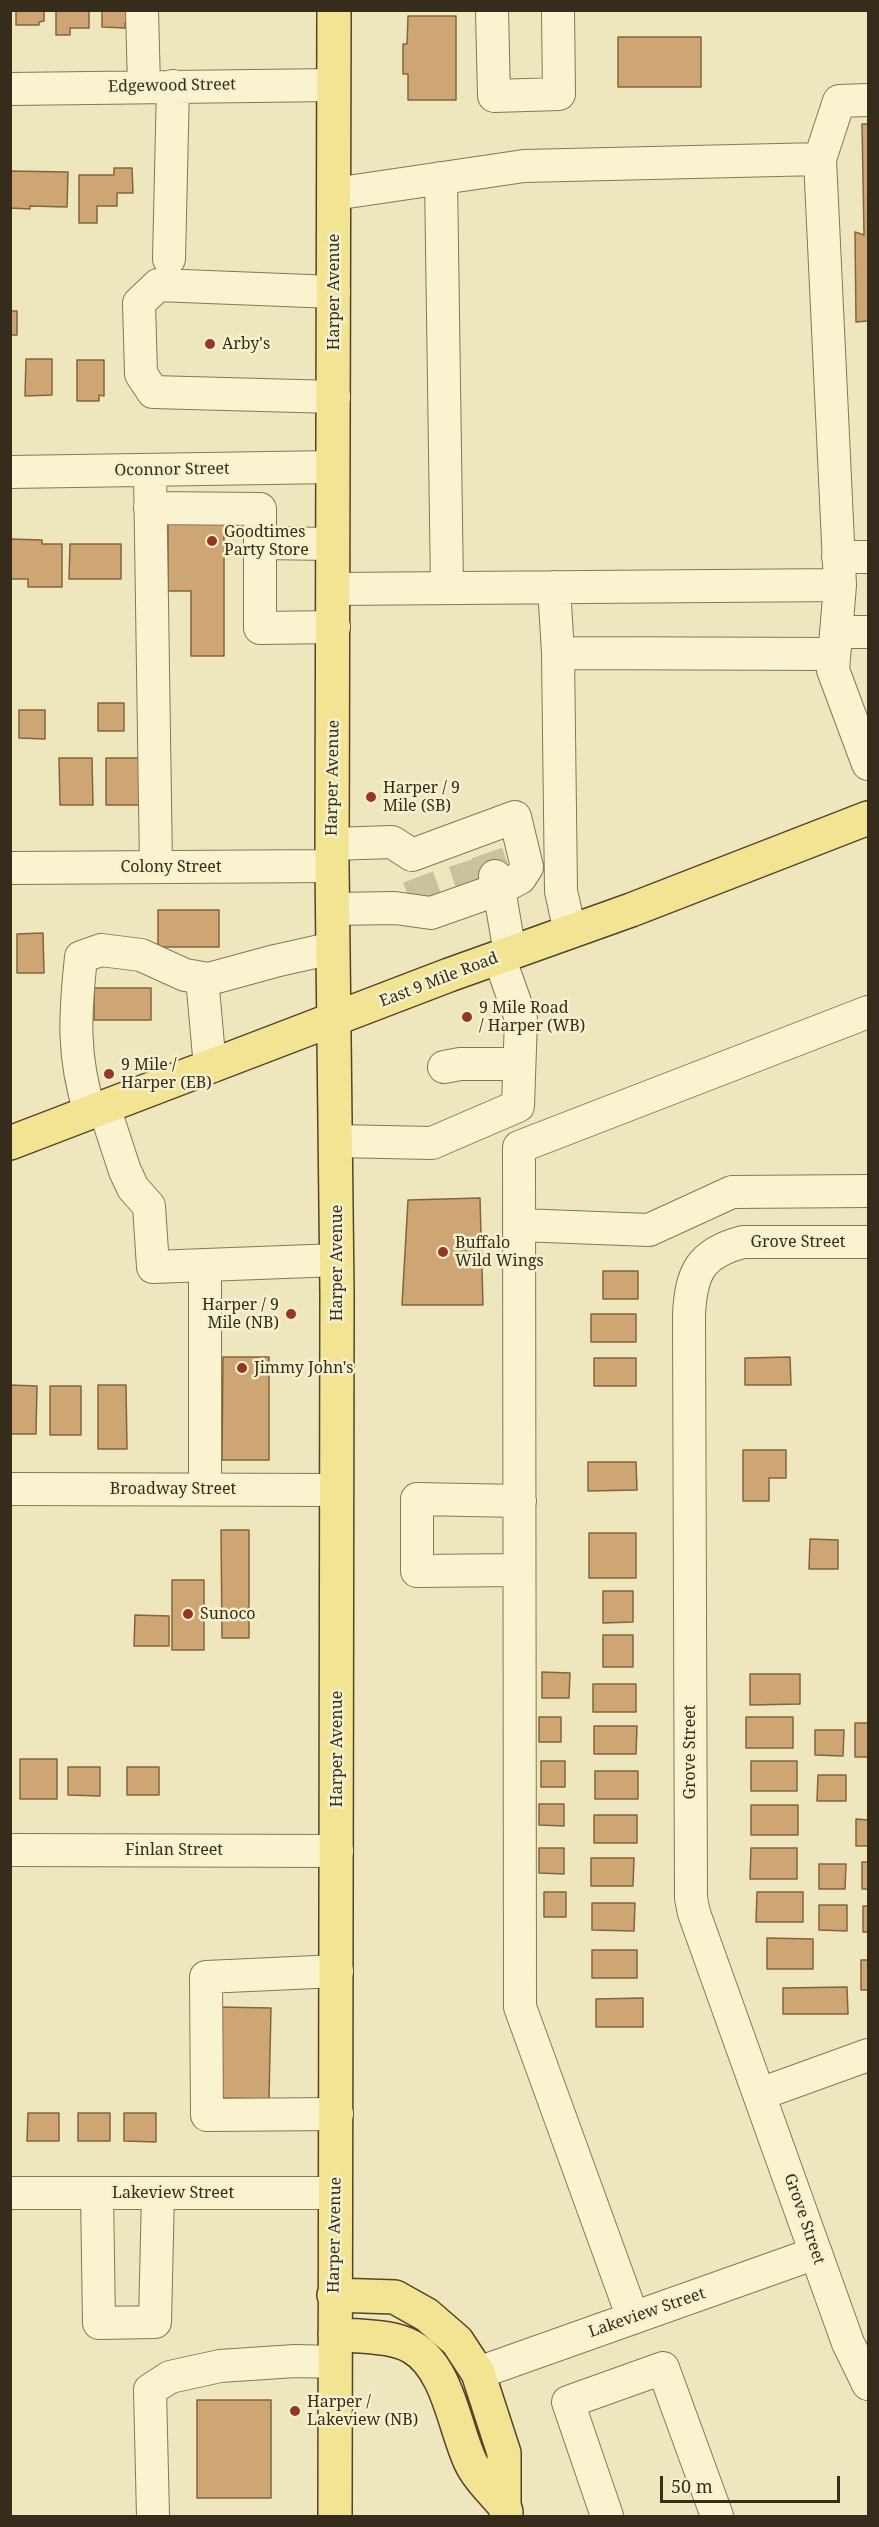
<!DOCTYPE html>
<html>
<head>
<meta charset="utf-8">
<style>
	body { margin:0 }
	#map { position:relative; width:879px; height:2527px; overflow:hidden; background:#eee7bd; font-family:"Noto Serif",serif }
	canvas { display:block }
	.frame { position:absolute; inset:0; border:12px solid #352c1b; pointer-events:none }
	.scale { position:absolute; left:660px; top:2476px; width:180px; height:27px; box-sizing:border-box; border:3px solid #352c1b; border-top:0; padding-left:8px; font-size:18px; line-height:21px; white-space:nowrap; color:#352c1b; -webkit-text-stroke:4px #f5f0cd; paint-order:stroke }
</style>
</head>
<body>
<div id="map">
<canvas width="879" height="2527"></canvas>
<div class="frame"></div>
<div class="scale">50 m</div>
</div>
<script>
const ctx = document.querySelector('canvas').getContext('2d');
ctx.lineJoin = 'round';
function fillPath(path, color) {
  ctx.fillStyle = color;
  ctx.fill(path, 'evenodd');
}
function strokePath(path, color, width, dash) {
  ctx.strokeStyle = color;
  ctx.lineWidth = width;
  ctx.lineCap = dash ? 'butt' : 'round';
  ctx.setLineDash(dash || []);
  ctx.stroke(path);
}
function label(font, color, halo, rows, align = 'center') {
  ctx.font = font + ' "Noto Serif",serif';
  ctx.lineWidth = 5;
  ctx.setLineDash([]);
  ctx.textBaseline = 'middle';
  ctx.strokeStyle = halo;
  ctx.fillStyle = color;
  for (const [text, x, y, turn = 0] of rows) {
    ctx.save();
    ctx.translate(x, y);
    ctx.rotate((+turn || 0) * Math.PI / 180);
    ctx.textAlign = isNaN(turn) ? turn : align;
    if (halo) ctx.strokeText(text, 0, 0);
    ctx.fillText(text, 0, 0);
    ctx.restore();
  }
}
const building = new Path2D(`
	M 16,10 L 44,10 L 44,21 L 39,22 L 39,25 L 16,25 Z
	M 56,10 L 89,10 L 89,28 L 70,28 L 70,35 L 56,35 Z
	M 102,10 L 130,10 L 130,24 L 125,23 L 125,28 L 102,27 Z
	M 408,16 L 456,16 L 456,100 L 408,100 L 408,74 L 403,74 L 403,44 L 407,44 Z
	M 618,37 L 701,37 L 701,87 L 618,87 Z
	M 862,124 L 868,124 L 868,321 L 856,322 L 855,232 L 864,235 Z
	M 114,168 L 132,168 L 133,193 L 117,193 L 117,206 L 97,206 L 97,223 L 79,223 L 79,175 L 114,175 Z
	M 10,171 L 68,172 L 67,207 L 30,206 L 30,209 L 10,208 Z
	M 10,311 L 17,311 L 17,335 L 10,335 Z
	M 26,359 L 52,359 L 52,395 L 25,396 Z
	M 77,360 L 104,360 L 104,396 L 99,395 L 99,401 L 77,401 Z
	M 224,513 L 224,656 L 191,656 L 191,591 L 168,591 L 168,514 Z
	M 10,539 L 42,540 L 42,544 L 62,544 L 62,587 L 28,587 L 28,579 L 10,579 Z
	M 70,544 L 121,544 L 121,579 L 69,579 Z
	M 98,703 L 124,703 L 124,731 L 98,731 Z
	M 19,710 L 45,710 L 45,739 L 19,738 Z
	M 59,758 L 92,758 L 93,805 L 60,805 Z
	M 106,758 L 139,758 L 139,805 L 106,805 Z
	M 158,910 L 219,910 L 219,947 L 158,947 Z
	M 43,933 L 44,973 L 17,973 L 17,934 Z
	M 94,988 L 151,988 L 151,1020 L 94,1020 Z
	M 480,1198 L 483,1305 L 402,1305 L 408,1200 Z
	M 603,1271 L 638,1271 L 638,1299 L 603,1299 Z
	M 591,1314 L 636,1314 L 636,1342 L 591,1342 Z
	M 223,1357 L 269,1357 L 269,1460 L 222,1460 Z
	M 790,1357 L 791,1385 L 745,1385 L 745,1358 Z
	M 594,1358 L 636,1358 L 636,1386 L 594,1386 Z
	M 10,1385 L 37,1386 L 36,1434 L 10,1434 Z
	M 98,1385 L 126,1385 L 127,1449 L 98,1449 Z
	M 50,1386 L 81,1386 L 81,1435 L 50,1435 Z
	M 743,1450 L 786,1450 L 786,1478 L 769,1478 L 769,1501 L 743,1501 Z
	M 588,1462 L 636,1462 L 637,1490 L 588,1491 Z
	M 221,1530 L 249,1530 L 249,1638 L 222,1638 Z
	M 589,1533 L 636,1533 L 636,1578 L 589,1578 Z
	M 810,1539 L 838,1540 L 838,1569 L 809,1569 Z
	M 172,1580 L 204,1580 L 204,1650 L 172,1650 Z
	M 603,1591 L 633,1591 L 633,1622 L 603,1623 Z
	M 135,1615 L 169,1616 L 169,1646 L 134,1646 Z
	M 603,1635 L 633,1635 L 633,1667 L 603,1667 Z
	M 542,1672 L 570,1673 L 569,1698 L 542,1698 Z
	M 750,1674 L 800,1674 L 800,1704 L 750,1705 Z
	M 593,1684 L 636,1684 L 636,1712 L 593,1712 Z
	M 539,1717 L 561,1717 L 561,1742 L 539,1742 Z
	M 746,1717 L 793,1717 L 793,1748 L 746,1748 Z
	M 855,1723 L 868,1723 L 868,1757 L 855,1757 Z
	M 594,1726 L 637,1726 L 636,1754 L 594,1754 Z
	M 815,1730 L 844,1730 L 843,1756 L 815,1755 Z
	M 20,1759 L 57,1759 L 57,1799 L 20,1799 Z
	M 541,1761 L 565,1761 L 565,1787 L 541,1787 Z
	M 751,1761 L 797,1761 L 797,1791 L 751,1791 Z
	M 68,1767 L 100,1767 L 100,1796 L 68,1795 Z
	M 127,1767 L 159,1767 L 159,1795 L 127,1795 Z
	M 595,1771 L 638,1771 L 638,1799 L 595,1799 Z
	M 818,1775 L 846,1775 L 846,1801 L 817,1801 Z
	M 539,1804 L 564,1804 L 564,1826 L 539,1825 Z
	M 751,1805 L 798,1805 L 798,1835 L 751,1835 Z
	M 594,1815 L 637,1815 L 637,1843 L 594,1843 Z
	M 856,1819 L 868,1820 L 868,1846 L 856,1846 Z
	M 539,1848 L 564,1848 L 564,1874 L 539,1873 Z
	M 751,1848 L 797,1848 L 797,1879 L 750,1879 Z
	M 591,1858 L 634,1858 L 633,1886 L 591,1886 Z
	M 862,1862 L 868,1862 L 868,1889 L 862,1889 Z
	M 819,1864 L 846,1864 L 845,1889 L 819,1889 Z
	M 544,1892 L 566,1892 L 566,1917 L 544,1917 Z
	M 757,1892 L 803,1892 L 803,1922 L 756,1922 Z
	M 592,1903 L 635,1903 L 634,1931 L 592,1930 Z
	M 819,1905 L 847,1905 L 847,1931 L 819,1930 Z
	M 863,1906 L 868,1906 L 868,1932 L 863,1932 Z
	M 767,1938 L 813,1939 L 813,1969 L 767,1969 Z
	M 592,1950 L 637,1950 L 637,1978 L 592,1978 Z
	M 861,1960 L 868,1960 L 868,1990 L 861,1990 Z
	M 847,1987 L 848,2014 L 783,2014 L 783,1988 Z
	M 643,1998 L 643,2027 L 596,2027 L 596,1999 Z
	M 219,2007 L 271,2008 L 269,2099 L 218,2098 Z
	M 28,2113 L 59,2113 L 59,2141 L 27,2141 Z
	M 78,2113 L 110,2113 L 110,2141 L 78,2141 Z
	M 124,2113 L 156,2113 L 156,2142 L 124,2141 Z
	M 197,2400 L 271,2400 L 271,2498 L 197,2498 Z`);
fillPath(building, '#cda673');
strokePath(building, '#85643c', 1.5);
strokePath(new Path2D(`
	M 487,853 L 495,876
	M 464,862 L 472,886
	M 418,877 L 427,902`), '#c9c29d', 32, [32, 16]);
const minor = new Path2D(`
	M 142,10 L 144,86
	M 492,10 L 494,96 L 559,94 L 558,10
	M 10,89 L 334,85
	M 820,159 L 839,101 L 868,100
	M 441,178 L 447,588
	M 334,194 L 524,166 L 820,159 L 840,585 L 833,670 L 868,764
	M 169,259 L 173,86
	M 334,397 L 153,392 L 141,374 L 139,303 L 158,285 L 334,292
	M 150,471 L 156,867
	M 10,472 L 333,467
	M 150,508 L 260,509 L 260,543
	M 333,544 L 260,543 L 260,628 L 334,627
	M 838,557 L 868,557
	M 554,587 L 558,653 L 561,891 L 570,932
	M 334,589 L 840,585
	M 836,632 L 868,632
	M 558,653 L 834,654
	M 332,844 L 392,842 L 412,855 L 515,817 L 527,867 L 520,878 L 499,889 L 510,953
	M 10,868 L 332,866
	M 333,909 L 395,908 L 431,913 L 499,889 L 495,876
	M 202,978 L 210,1067
	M 444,1067 L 460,1064 L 519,1064
	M 104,1107 L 125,1171 L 133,1188 L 149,1206 L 153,1267 L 337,1260
	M 90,1112 C 72,1056 75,1014 81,957 L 101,950 L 141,955 L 185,975 L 209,979 L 275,961 L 333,948
	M 336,1141 L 432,1143 L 518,1106 L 521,1019 L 499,957
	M 520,1225 L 649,1230 L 732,1192 L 868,1191
	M 868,1242 L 743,1242 C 700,1253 691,1273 689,1315 L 691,1898 L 694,1913 L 848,2343 L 868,2384
	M 205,1265 L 205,1488
	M 10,1489 L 336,1490
	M 519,1570 L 417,1571 L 417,1499 L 520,1501
	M 10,1850 L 337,1851
	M 760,2094 L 868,2055
	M 337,2114 L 207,2115 L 206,1977 L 337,1971
	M 10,2193 L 336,2193
	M 97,2193 L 99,2323 L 155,2322 L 158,2193
	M 633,2318 L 520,2007 L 519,1147 L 868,1012
	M 478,2373 L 816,2253
	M 153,2516 L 150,2390 L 170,2377 L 220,2366 L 295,2361 L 335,2362
	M 607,2516 L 568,2402 L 663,2368 L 717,2516`);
const major = new Path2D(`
	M 334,10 L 332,866 L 337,1294 L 335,2516
	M 10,1143 L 449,975 L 631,910 L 868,818
	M 334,2295 L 395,2297 L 427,2315 L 457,2341 L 478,2373 L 504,2453 L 504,2505
	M 335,2334 C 359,2337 391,2335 412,2347 C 448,2368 454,2426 470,2461 C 477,2477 493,2492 504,2505 L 506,2512`);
strokePath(minor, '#867756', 34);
strokePath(major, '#53442b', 36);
strokePath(minor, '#f9f3d0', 32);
strokePath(major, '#f3e493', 33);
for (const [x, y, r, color] of [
	[210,344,6,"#953626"],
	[212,541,6,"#953626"],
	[371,797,6,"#953626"],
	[467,1017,6,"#953626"],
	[109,1074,6,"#953626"],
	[443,1252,6,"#953626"],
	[291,1314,6,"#953626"],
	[242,1368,6,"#953626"],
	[188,1614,6,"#953626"],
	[295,2411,6,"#953626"]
]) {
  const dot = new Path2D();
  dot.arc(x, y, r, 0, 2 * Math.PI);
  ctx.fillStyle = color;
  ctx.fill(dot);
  strokePath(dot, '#f5f0cd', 2);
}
label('16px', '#352c1b', '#f5f0cd', [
	["Edgewood Street",172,86,-1],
	["Harper Avenue",334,292,-90],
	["Oconnor Street",172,470,-1],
	["Harper Avenue",333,778,-89],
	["Colony Street",171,867],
	["East 9 Mile Road",439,980,-21],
	["Grove Street",798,1242],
	["Harper Avenue",337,1263,-90],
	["Broadway Street",173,1489],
	["Harper Avenue",337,1749,-90],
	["Grove Street",690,1752,-90],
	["Finlan Street",174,1850],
	["Lakeview Street",173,2193],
	["Grove Street",804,2219,71],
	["Harper Avenue",335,2235,-89],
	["Lakeview Street",647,2313,-19]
]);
label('16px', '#352c1b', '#f5f0cd', [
	["Arby's",222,344],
	["Goodtimes",224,532],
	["Party Store",224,550],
	["Harper / 9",383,788],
	["Mile (SB)",383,806],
	["9 Mile Road",479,1008],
	["/ Harper (WB)",479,1026],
	["9 Mile /",121,1065],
	["Harper (EB)",121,1083],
	["Buffalo",455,1243],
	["Wild Wings",455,1261],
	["Harper / 9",279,1305,"right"],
	["Mile (NB)",279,1323,"right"],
	["Jimmy John's",254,1368],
	["Sunoco",200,1614],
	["Harper /",307,2402],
	["Lakeview (NB)",307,2420]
], 'left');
</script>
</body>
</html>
